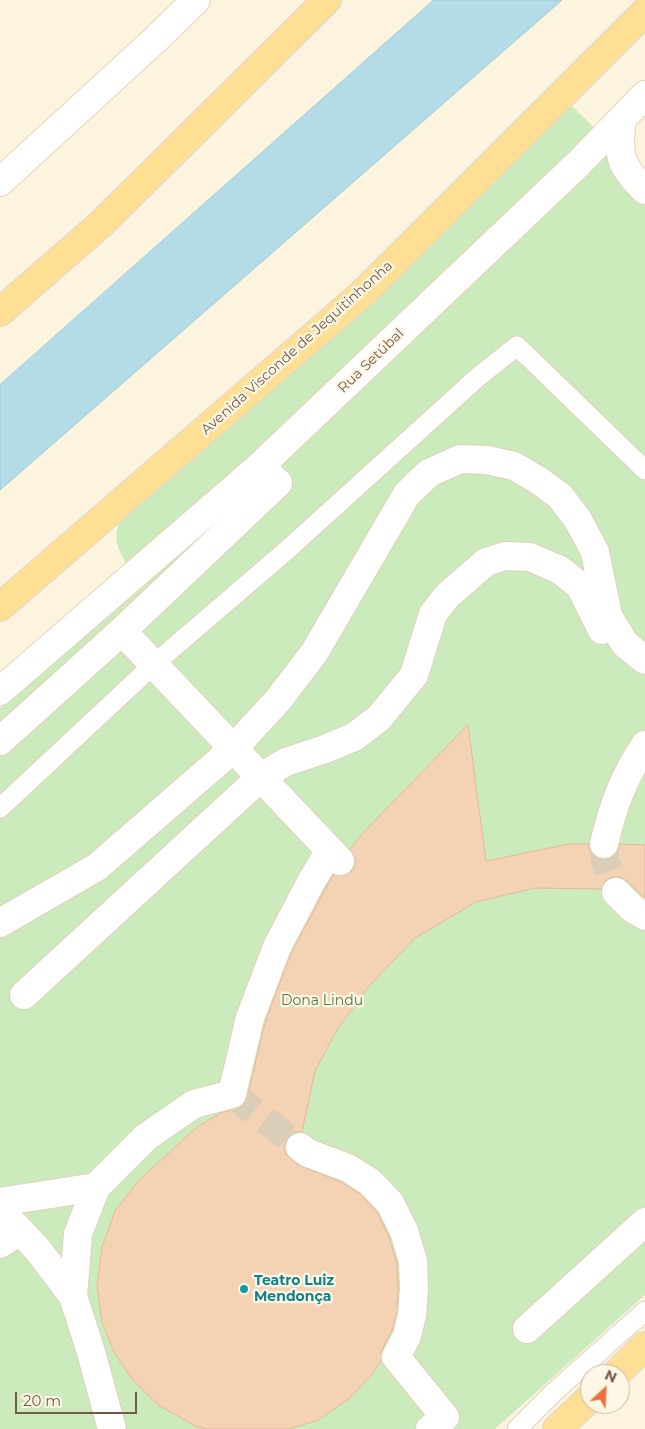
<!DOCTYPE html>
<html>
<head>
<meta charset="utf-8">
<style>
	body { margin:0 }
	#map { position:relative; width:645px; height:1429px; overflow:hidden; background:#fdf4df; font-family:Montserrat,sans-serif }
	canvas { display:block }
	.north { position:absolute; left:580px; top:1364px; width:50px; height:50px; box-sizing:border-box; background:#fff7e6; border:1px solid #c7b8a6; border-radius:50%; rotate:25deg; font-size:14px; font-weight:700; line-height:20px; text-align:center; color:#745a46 }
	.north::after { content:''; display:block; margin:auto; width:18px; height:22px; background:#ee723d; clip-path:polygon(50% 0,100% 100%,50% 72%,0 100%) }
	.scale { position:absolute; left:15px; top:1392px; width:122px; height:22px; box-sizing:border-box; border:2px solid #745a46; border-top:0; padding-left:6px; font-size:15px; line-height:18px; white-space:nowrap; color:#745a46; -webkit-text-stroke:4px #fff7e6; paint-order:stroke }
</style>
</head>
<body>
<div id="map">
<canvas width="645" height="1429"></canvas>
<div class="north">N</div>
<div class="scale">20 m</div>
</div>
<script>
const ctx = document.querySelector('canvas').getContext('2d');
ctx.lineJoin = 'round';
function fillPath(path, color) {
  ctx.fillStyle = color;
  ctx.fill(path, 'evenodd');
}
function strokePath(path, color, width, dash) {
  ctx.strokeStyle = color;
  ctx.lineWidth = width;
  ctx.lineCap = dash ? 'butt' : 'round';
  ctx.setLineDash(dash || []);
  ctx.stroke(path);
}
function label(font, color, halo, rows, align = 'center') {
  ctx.font = font + ' Montserrat,sans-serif';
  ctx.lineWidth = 4.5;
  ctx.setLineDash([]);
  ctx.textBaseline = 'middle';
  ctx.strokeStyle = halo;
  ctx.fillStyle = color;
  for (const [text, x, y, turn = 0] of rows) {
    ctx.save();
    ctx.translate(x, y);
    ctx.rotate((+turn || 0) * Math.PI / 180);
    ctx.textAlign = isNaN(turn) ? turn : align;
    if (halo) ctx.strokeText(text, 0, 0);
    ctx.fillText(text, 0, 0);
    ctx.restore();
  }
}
fillPath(new Path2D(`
	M 556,91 L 645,176 L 645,1295 L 495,1429 L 0,1429 L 0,708 L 127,595 C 128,589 130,581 129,575 C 124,550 111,551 119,522 Z`), '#ccebbd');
const water = new Path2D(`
	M 434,0 L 562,0 L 0,490 L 0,385 Z`);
fillPath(water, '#b3dce7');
strokePath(water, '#99cad9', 1);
const building = new Path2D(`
	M 468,725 L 486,861 L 569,844 L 589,844 L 589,849 L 594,856 L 600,859 L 608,859 L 616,854 L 620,844 L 645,845 L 645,898 L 627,881 L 620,877 L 612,877 L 605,881 L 601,889 L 535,888 L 476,902 L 415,938 L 370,985 L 338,1028 L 315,1071 L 302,1132 L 294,1132 L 288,1137 L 284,1146 L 286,1154 L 298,1165 L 341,1182 L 360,1194 L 377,1212 L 389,1237 L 397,1264 L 398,1288 L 397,1313 L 392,1330 L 382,1350 L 381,1360 L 373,1373 L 349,1399 L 318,1420 L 290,1429 L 208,1429 L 197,1427 L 158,1405 L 131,1378 L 114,1352 L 102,1322 L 97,1287 L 102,1247 L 115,1211 L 138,1181 L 197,1127 L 221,1113 L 236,1109 L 243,1104 L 247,1098 L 265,1023 L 291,953 L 325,890 L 333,875 L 343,876 L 351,872 L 355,866 L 355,858 L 350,849 L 363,833 Z`);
fillPath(building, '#f4d3b5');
strokePath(building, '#e7ba95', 1);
strokePath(new Path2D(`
	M 604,844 L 605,860 L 616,892
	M 232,1094 L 300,1147`), '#dbceb9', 28, [28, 14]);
const lane = new Path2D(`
	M 0,808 L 153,665 L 287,550 L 478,377 L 517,346 L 645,470
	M 517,1429 L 553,1393 L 645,1311`);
const street = new Path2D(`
	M 122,631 L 340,861
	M 0,741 L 122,631 L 278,483 L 260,466
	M 604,844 C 613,806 623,778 645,745
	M 616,892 L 633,909 L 645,916
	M 0,923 L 97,867 L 233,749 L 278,700 L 314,653 L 407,494 L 429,473 L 460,459 L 487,460 L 514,466 L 538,480 L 560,496 L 578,520 L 595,552 L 608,616 L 625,644 L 645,660
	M 24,995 L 261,777 L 286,762 L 325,749 L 354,737 L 379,718 L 414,675 L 433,614 L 447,596 L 486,562 L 505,556 L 530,557 L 560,570 L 580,586 L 602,630
	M 300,1147 L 308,1153 L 348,1168 L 370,1182 L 390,1203 L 404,1231 L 413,1261 L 414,1288 L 412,1315 L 407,1336 L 396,1357 L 445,1417 L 430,1429
	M 0,1202 L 96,1187
	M 0,1210 L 38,1250 L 73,1296 L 91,1352 L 112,1429
	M 0,1244 L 19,1231
	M 73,1296 L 78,1234 L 96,1187 L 146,1137 L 194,1104 L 232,1094 L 250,1018 L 277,947 L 311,882 L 330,850
	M 527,1329 L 645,1222`);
const secondary = new Path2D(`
	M 622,120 C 617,155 620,166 645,190
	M 0,182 L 156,39 L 196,0
	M 0,691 L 260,466 L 579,163 L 645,95`);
const primary = new Path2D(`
	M 0,312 L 102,223 L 327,0
	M 0,607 L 362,294 L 645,12
	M 616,1374 L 645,1346
	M 557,1429 L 590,1398`);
strokePath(lane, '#e1d0bb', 21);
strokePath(street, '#e1d0bb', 30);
strokePath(secondary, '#e7d2b8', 30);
strokePath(primary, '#ded7d3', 30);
strokePath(lane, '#fff', 19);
strokePath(street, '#fff', 28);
strokePath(secondary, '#fff', 28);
strokePath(primary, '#ffdf94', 28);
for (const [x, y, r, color] of [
	[244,1289,5,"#0f9aa8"]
]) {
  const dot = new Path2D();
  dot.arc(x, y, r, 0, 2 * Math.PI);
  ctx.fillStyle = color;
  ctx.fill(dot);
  strokePath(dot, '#fff7e6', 2);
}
label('14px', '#745a46', '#fff7e6', [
	["Avenida Visconde de Jequitinhonha",297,348,-42],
	["Rua Setúbal",371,361,-44]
]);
label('14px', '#4b7b3d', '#fff7e6', [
	["Dona Lindu",322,1001]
]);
label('bold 14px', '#0d838f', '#fff7e6', [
	["Teatro Luiz",254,1281],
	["Mendonça",254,1297]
], 'left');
</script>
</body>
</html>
